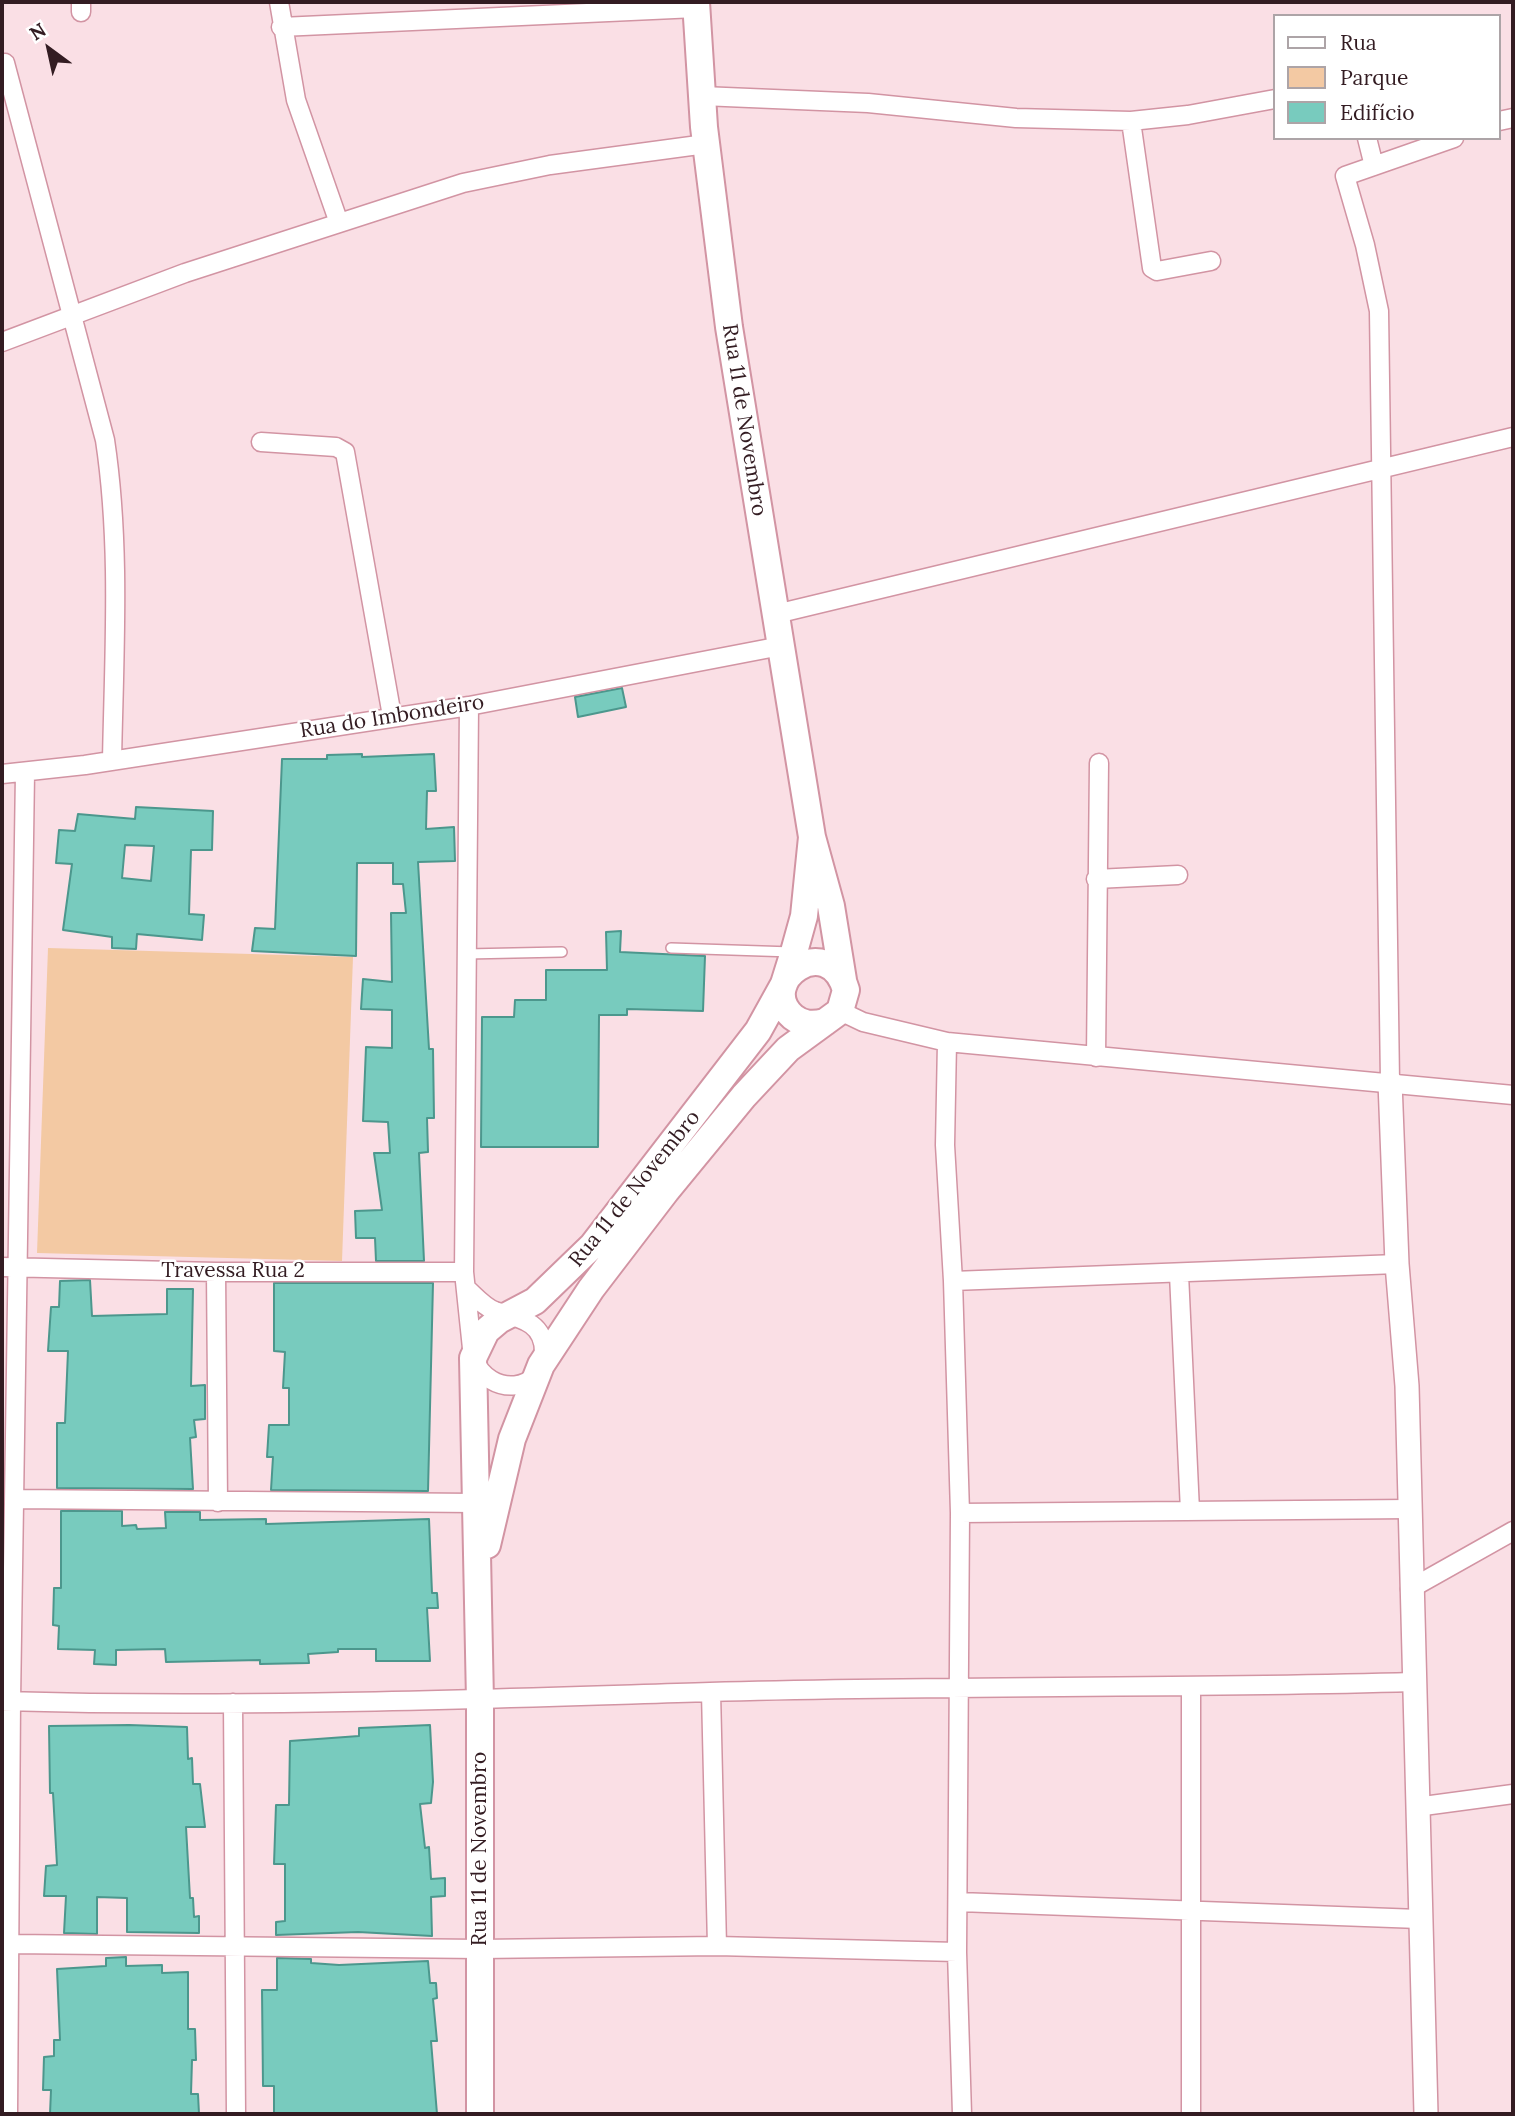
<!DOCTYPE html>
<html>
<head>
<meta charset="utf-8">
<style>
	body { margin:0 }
	#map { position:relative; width:1515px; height:2116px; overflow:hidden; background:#fadfe5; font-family:Lora,serif }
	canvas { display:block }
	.frame { position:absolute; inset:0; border:4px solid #331c22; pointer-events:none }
	.legend { position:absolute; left:1273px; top:14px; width:228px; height:126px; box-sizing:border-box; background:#fff; border:2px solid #ada4a7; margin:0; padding:9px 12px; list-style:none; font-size:21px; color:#331c22 }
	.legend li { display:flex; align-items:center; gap:14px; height:35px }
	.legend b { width:35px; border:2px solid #ada4a7 }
	.north { position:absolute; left:14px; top:14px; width:70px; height:70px; -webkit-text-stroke:5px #fff; paint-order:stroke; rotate:327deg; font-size:19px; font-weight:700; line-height:28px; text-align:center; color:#331c22 }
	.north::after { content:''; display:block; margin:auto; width:24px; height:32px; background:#331c22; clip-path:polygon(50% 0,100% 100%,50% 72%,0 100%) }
</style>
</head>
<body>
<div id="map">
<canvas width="1515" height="2116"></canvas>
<div class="frame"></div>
<ul class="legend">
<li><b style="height:9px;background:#fff"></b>Rua</li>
<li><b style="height:19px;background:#f3c9a3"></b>Parque</li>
<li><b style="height:19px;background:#78cbbe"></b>Edifício</li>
</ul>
<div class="north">N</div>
</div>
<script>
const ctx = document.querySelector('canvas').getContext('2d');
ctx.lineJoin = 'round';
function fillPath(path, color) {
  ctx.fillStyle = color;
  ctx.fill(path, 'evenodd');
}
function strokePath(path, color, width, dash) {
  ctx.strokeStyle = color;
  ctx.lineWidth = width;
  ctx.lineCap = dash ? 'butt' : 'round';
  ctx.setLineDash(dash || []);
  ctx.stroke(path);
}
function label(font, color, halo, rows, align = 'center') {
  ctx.font = font + ' Lora,serif';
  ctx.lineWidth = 5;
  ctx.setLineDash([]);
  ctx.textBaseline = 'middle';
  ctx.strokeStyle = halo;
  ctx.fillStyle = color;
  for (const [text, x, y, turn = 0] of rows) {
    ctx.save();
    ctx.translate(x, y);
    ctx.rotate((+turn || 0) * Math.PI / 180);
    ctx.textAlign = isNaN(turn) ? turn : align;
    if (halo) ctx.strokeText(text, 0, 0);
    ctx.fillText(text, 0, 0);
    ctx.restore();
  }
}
fillPath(new Path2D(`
	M 48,948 L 353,957 L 342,1261 L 37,1253 Z`), '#f3c9a3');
const building = new Path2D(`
	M 622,688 L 626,707 L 578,717 L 575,697 Z
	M 362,754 L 362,757 L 434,754 L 436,791 L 427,791 L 426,829 L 454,827 L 455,861 L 418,862 L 429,1049 L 433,1049 L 434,1118 L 427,1118 L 428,1152 L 419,1153 L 424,1261 L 376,1261 L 375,1238 L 356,1238 L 355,1211 L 382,1210 L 374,1153 L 390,1153 L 388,1122 L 363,1121 L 366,1047 L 392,1048 L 392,1010 L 361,1009 L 363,979 L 392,982 L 391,913 L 406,913 L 403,884 L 393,884 L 393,863 L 357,863 L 356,956 L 252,951 L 255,928 L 275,929 L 282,759 L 327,759 L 327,755 Z
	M 136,807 L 213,811 L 212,850 L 191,850 L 189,914 L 204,915 L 202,940 L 137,934 L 136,949 L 112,948 L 112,937 L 63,930 L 72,864 L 56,863 L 59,830 L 75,831 L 78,814 L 135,819 ZM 125,845 L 154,846 L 151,881 L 122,878 Z
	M 621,931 L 620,952 L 705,956 L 703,1011 L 627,1009 L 627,1015 L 599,1015 L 598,1147 L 481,1147 L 482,1017 L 514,1017 L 515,1000 L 546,1000 L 546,970 L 607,970 L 606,932 Z
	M 90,1280 L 92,1316 L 167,1314 L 167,1289 L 193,1289 L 191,1386 L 205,1385 L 205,1419 L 194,1420 L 196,1437 L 190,1438 L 193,1489 L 57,1488 L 57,1423 L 65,1423 L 68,1351 L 48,1351 L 51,1307 L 59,1307 L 60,1281 Z
	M 274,1283 L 433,1283 L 428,1491 L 271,1490 L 273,1457 L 267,1457 L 269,1425 L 289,1425 L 289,1388 L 283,1388 L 285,1352 L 274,1351 Z
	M 61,1511 L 122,1511 L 122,1526 L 136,1525 L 137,1529 L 166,1528 L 165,1512 L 200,1512 L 200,1520 L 266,1519 L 266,1524 L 429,1519 L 432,1593 L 437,1593 L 438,1608 L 427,1608 L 430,1661 L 376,1661 L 376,1649 L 338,1649 L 338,1652 L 308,1654 L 309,1663 L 260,1664 L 260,1660 L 166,1662 L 165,1649 L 116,1650 L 116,1665 L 94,1664 L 95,1650 L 58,1649 L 59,1626 L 53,1625 L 54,1588 L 61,1588 Z
	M 129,1725 L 187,1727 L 188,1759 L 192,1758 L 193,1784 L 200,1784 L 205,1827 L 186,1827 L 190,1898 L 193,1898 L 194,1917 L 199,1916 L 199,1933 L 127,1932 L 127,1898 L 97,1897 L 97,1934 L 64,1933 L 66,1896 L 44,1896 L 46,1866 L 57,1865 L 53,1793 L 50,1793 L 49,1726 Z
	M 430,1725 L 433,1782 L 431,1803 L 420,1804 L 425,1848 L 429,1847 L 431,1879 L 445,1878 L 445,1896 L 431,1897 L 432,1936 L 358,1932 L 276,1935 L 276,1922 L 285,1921 L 285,1864 L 274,1864 L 276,1805 L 289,1805 L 290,1741 L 359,1736 L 359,1728 Z
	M 126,1957 L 126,1966 L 162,1965 L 162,1973 L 188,1972 L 188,2029 L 195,2029 L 196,2060 L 192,2060 L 191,2094 L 198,2094 L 199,2114 L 50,2114 L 51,2090 L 43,2090 L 44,2057 L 54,2056 L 54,2040 L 60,2040 L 57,1969 L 106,1966 L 106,1958 Z
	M 277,1958 L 311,1959 L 311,1963 L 339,1965 L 428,1961 L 430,1983 L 436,1983 L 437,1998 L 433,1999 L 437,2041 L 431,2041 L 437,2114 L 274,2114 L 274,2086 L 263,2086 L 262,1990 L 277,1990 Z`);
fillPath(building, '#78cbbe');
strokePath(building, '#4c978d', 2);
const service = new Path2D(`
	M 671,948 L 792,952
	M 466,954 L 562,952`);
const minor = new Path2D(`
	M 279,2 L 296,100 L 339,223
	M 81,12 L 81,2
	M 281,27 L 696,8
	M 5,63 L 105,440 C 121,546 114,654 112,761
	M 702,96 L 868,103 L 1016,118 L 1131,121 L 1188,115 L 1275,99
	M 1131,121 L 1152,268 L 1157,271 L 1211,261
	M 1499,121 L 1513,118
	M 1367,138 L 1374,166
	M 2,342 L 185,273 L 463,183 L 550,165 L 706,144
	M 261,442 L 336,447 L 345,452 L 392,716
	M 776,614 L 1513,437
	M 2,774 L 85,765 L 469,706 L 781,646
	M 1096,879 L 1178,875
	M 840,1011 L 863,1022 L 947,1042 L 1513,1095
	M 947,1042 L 945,1145 L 953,1281 L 960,1513 L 957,1952 L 962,2114
	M 1096,1057 L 1099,763
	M 1390,1082 L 1379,311 L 1365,245 L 1345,176 L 1454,138
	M 2,1267 L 216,1272 L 464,1272
	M 216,1272 L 218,1502
	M 1179,1274 L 1190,1511
	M 953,1281 L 1397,1264
	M 466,1288 C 475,1296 484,1307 495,1311 C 518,1318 544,1321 544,1352 C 544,1392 490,1399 473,1358 L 464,1272 L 469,706
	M 15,1499 L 475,1503
	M 960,1513 L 1410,1509
	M 1410,1589 L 1513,1531
	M 1191,1688 L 1191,2114
	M 711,1692 L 717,1946
	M 2,1701 C 238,1708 474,1699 710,1692 C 944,1685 1178,1689 1412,1682
	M 233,1703 L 236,2114
	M 1416,1807 L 1513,1794
	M 959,1902 L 1419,1919
	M 11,1944 L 480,1949 L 717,1946 L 957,1952
	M 8,2114 L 11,1701 L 25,773`);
const tertiary = new Path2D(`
	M 1390,1082 L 1397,1264 L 1407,1386 L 1426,2114`);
const secondary = new Path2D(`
	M 696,2 L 704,127 L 729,327 L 812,837 L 831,906 L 843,980
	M 487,1545 L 512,1439 L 541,1365 L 591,1289 L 666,1191 L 744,1096 L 788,1049 L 840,1011 L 846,990 C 828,929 754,982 793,1017 C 803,1025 813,1025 825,1022
	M 480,2114 L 480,1701 L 473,1358 L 486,1331 L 499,1320 L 535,1301 L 593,1245 L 758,1031 L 784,984 L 794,952 L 804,916 L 812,837`);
strokePath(service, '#d294a3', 12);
strokePath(minor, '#d294a3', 21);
strokePath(tertiary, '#d294a3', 26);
strokePath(secondary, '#d294a3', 30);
strokePath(service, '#fff', 9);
strokePath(minor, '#fff', 18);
strokePath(tertiary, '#fff', 23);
strokePath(secondary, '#fff', 26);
label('21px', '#331c22', '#fff', [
	["Rua 11 de Novembro",744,420,81],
	["Rua do Imbondeiro",392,717,-9],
	["Rua 11 de Novembro",635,1189,-51],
	["Travessa Rua 2",233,1271],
	["Rua 11 de Novembro",480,1849,-90]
]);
</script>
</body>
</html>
